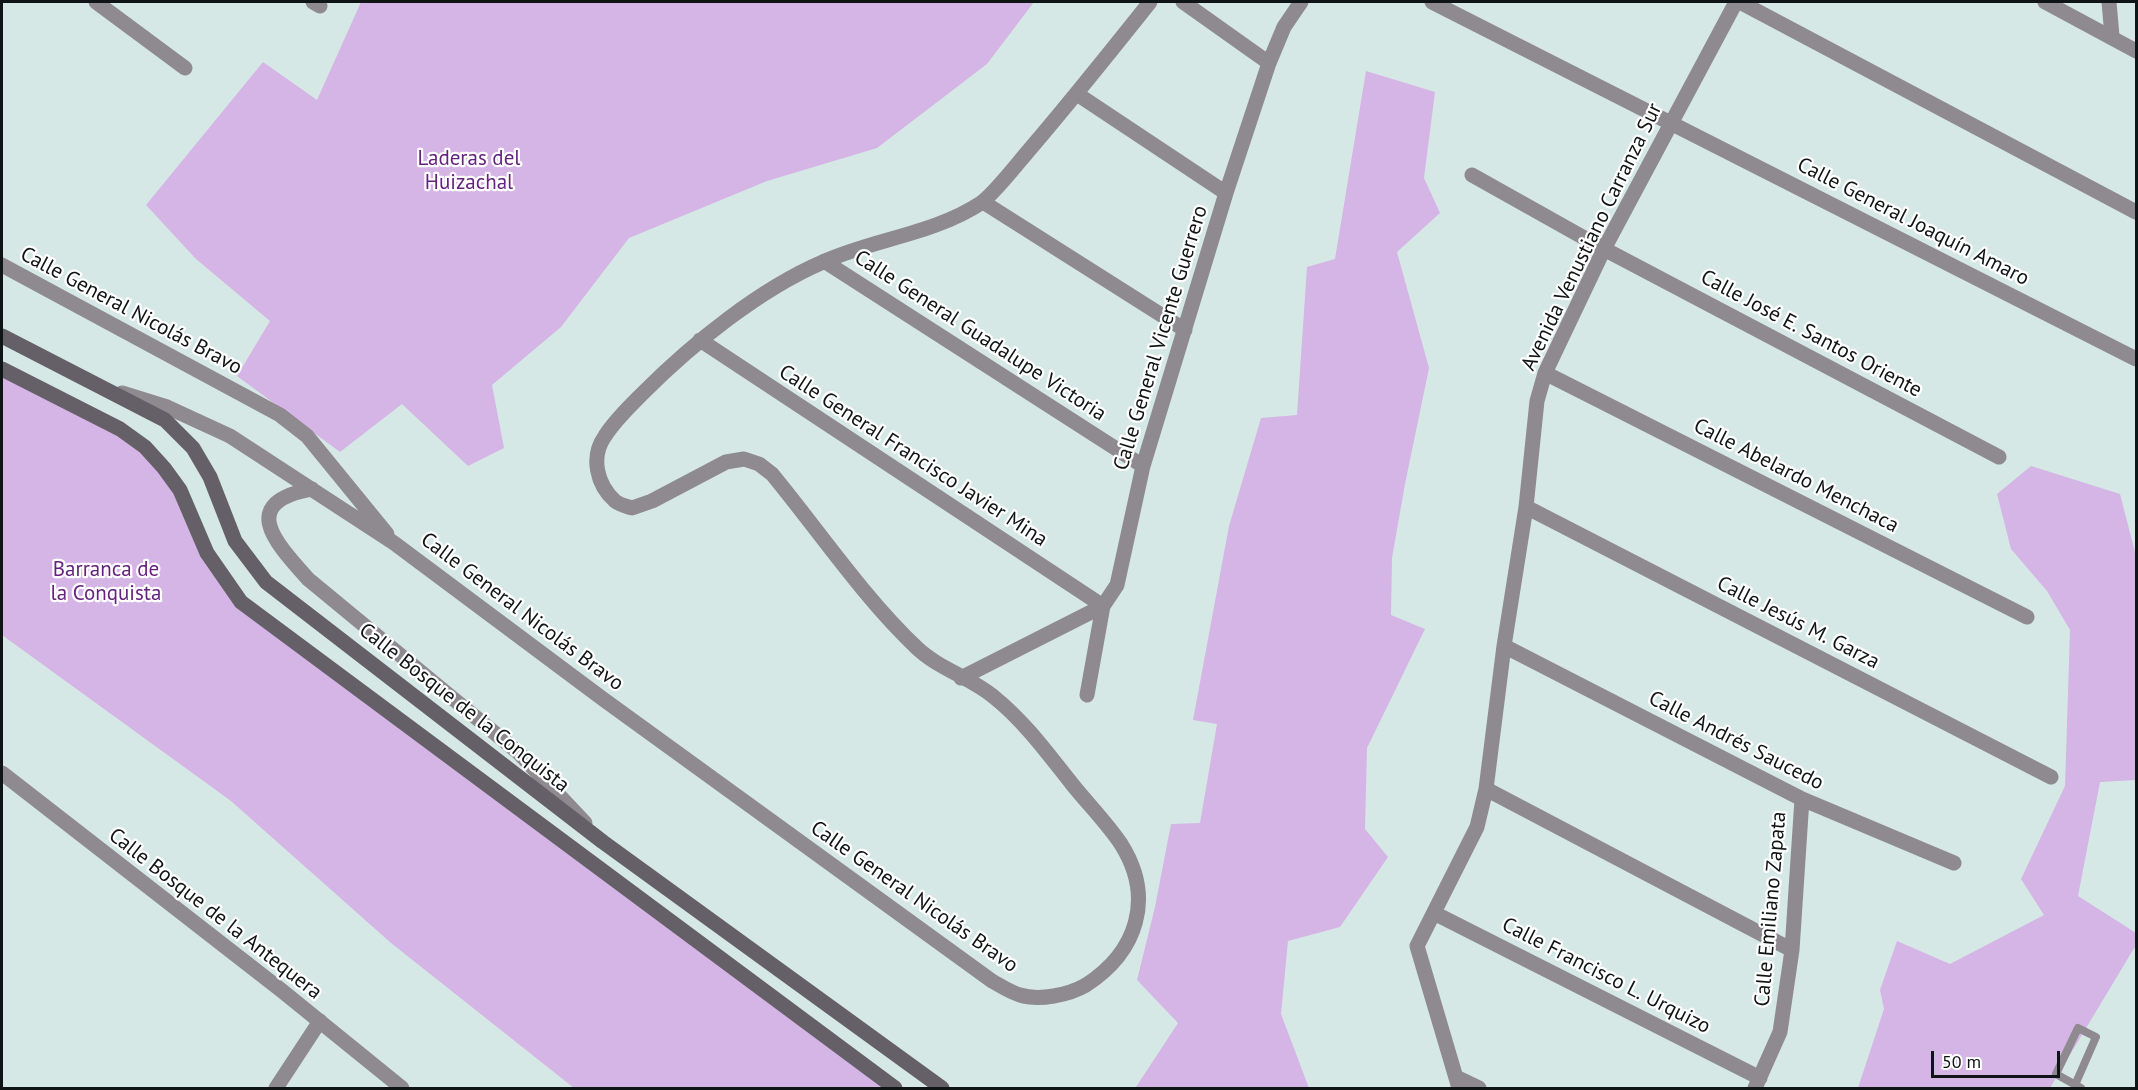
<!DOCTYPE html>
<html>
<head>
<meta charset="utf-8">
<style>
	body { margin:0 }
	#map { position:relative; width:2138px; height:1090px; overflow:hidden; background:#d6e8e5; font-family:"PT Sans",sans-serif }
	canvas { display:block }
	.frame { position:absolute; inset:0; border:3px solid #0f1514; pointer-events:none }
	.scale { position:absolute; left:1931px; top:1051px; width:129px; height:27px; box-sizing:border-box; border:3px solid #0f1514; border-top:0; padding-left:8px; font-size:18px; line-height:21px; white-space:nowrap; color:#0f1514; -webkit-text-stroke:4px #fff; paint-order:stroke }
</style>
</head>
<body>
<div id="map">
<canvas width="2138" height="1090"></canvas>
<div class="frame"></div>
<div class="scale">50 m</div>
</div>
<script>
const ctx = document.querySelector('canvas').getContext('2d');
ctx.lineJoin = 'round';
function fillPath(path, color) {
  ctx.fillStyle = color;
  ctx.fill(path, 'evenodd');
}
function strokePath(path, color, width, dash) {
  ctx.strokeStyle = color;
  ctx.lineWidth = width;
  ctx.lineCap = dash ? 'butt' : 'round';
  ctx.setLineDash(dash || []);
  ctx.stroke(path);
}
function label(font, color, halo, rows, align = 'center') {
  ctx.font = font + ' "PT Sans",sans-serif';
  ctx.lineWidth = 4.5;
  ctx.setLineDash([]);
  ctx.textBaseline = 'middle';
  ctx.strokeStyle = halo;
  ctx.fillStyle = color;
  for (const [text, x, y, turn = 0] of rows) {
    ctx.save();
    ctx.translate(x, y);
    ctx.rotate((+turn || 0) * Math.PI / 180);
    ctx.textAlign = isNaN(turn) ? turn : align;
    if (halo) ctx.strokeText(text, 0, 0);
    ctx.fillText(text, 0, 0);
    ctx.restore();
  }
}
fillPath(new Path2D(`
	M 361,2 L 1034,2 L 987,64 L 877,148 L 767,181 L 629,238 L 561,327 L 492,385 L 504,448 L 468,466 L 402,404 L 340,452 L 237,376 L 270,321 L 196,259 L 146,205 L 263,62 L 317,100 Z
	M 1366,71 L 1435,92 L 1424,178 L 1440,213 L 1397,252 L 1429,368 L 1405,484 L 1392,558 L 1391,615 L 1425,629 L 1367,748 L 1365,829 L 1388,857 L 1340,927 L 1288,941 L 1281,1014 L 1309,1088 L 1127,1088 L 1136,1087 L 1178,1023 L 1137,980 L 1155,907 L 1171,824 L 1200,823 L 1217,724 L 1193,720 L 1229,526 L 1261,418 L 1297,415 L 1307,267 L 1335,259 Z
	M 2,370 L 145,447 L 241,602 L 896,1088 L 574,1088 L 391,943 L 231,801 L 2,635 Z
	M 2031,466 L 2120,494 L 2136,556 L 2136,780 L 2100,782 L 2078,896 L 2136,933 L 2136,945 L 2050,1088 L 1858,1088 L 1884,1009 L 1880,990 L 1897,941 L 1950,964 L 2044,915 L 2021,879 L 2065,786 L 2070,630 L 2047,591 L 2011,549 L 1997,494 Z`), '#d5b4e6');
strokePath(new Path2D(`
	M 2075,1085 L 2096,1037 L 2078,1028 L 2056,1074 L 2081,1088`), '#8e8a8f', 8);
strokePath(new Path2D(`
	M 96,2 L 185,68
	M 313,2 L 320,6
	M 1183,2 L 1269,63
	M 1432,2 L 2136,359
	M 1740,2 L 2136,212
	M 2045,2 L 2136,51
	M 2109,2 L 2112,36
	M 1077,94 L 1226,193
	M 1472,175 L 1604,249 L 1999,457
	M 983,202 L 1185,330
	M 824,261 L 1143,466
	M 2,265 L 280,415 L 307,436 L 387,534
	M 700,340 L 1103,606 L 961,678
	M 1545,373 L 2027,617
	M 122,393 L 167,407 L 230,436 L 394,543 L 603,699 L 992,981 C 1001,986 1010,992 1020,995 C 1039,1001 1069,995 1086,985 C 1137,952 1155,898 1121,844 C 1107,823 1088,804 1072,784 C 1048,754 1025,722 994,697 C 972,678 939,669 917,648 C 864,598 819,531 772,474 L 759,464 L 744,459 L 726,462 L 652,501 L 632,508 C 626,506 620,505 615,501 C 597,485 590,457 605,436 C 615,420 631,405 644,392 C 693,343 760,289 823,262 C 874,239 934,234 981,203 C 994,194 1018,163 1030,149 C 1071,101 1111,51 1150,2
	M 312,489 C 237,503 276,543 308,579 L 519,753 L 585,823
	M 1526,507 L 2051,777
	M 1504,646 L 1802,799 L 1954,863
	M 1087,695 L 1103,606 L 1117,585 L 1143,466 L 1226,193 L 1269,63 L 1284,27 L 1301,2
	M 2,773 L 281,990 L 402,1088
	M 1486,789 L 1792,950
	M 1434,913 L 1760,1078
	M 1456,1077 L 1479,1088
	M 276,1088 L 320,1021
	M 1459,1088 L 1417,946 L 1477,827 L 1486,789 L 1504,646 L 1526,507 L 1537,401 L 1545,373 L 1604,249 L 1736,2
	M 1755,1088 L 1780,1032 L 1792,950 L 1802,799`), '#8e8a8f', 15);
strokePath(new Path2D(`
	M 2,336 L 165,420 L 193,448 L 210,477 L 235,541 L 266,582 L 603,842 L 942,1088
	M 2,369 L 120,429 L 145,447 L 164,468 L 180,490 L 207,553 L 241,602 L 895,1088`), '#656068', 15);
label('21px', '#64227e', '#fff', [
	["Laderas del",469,159],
	["Huizachal",469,183],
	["Barranca de",106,570],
	["la Conquista",106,594]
]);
label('21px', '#0f1514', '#fff', [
	["Calle General Joaquín Amaro",1913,222,27],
	["Avenida Venustiano Carranza Sur",1592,237,-64],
	["Calle General Nicolás Bravo",131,311,28],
	["Calle José E. Santos Oriente",1811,334,28],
	["Calle General Guadalupe Victoria",980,336,33],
	["Calle General Vicente Guerrero",1161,338,-73],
	["Calle General Francisco Javier Mina",913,456,33],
	["Calle Abelardo Menchaca",1796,476,27],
	["Calle General Nicolás Bravo",522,612,37],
	["Calle Jesús M. Garza",1798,623,27],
	["Calle Bosque de la Conquista",464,708,38],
	["Calle Andrés Saucedo",1736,741,27],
	["Calle General Nicolás Bravo",914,897,35],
	["Calle Emiliano Zapata",1771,909,-85],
	["Calle Bosque de la Antequera",215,914,38],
	["Calle Francisco L. Urquizo",1606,976,27]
]);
</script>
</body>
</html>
